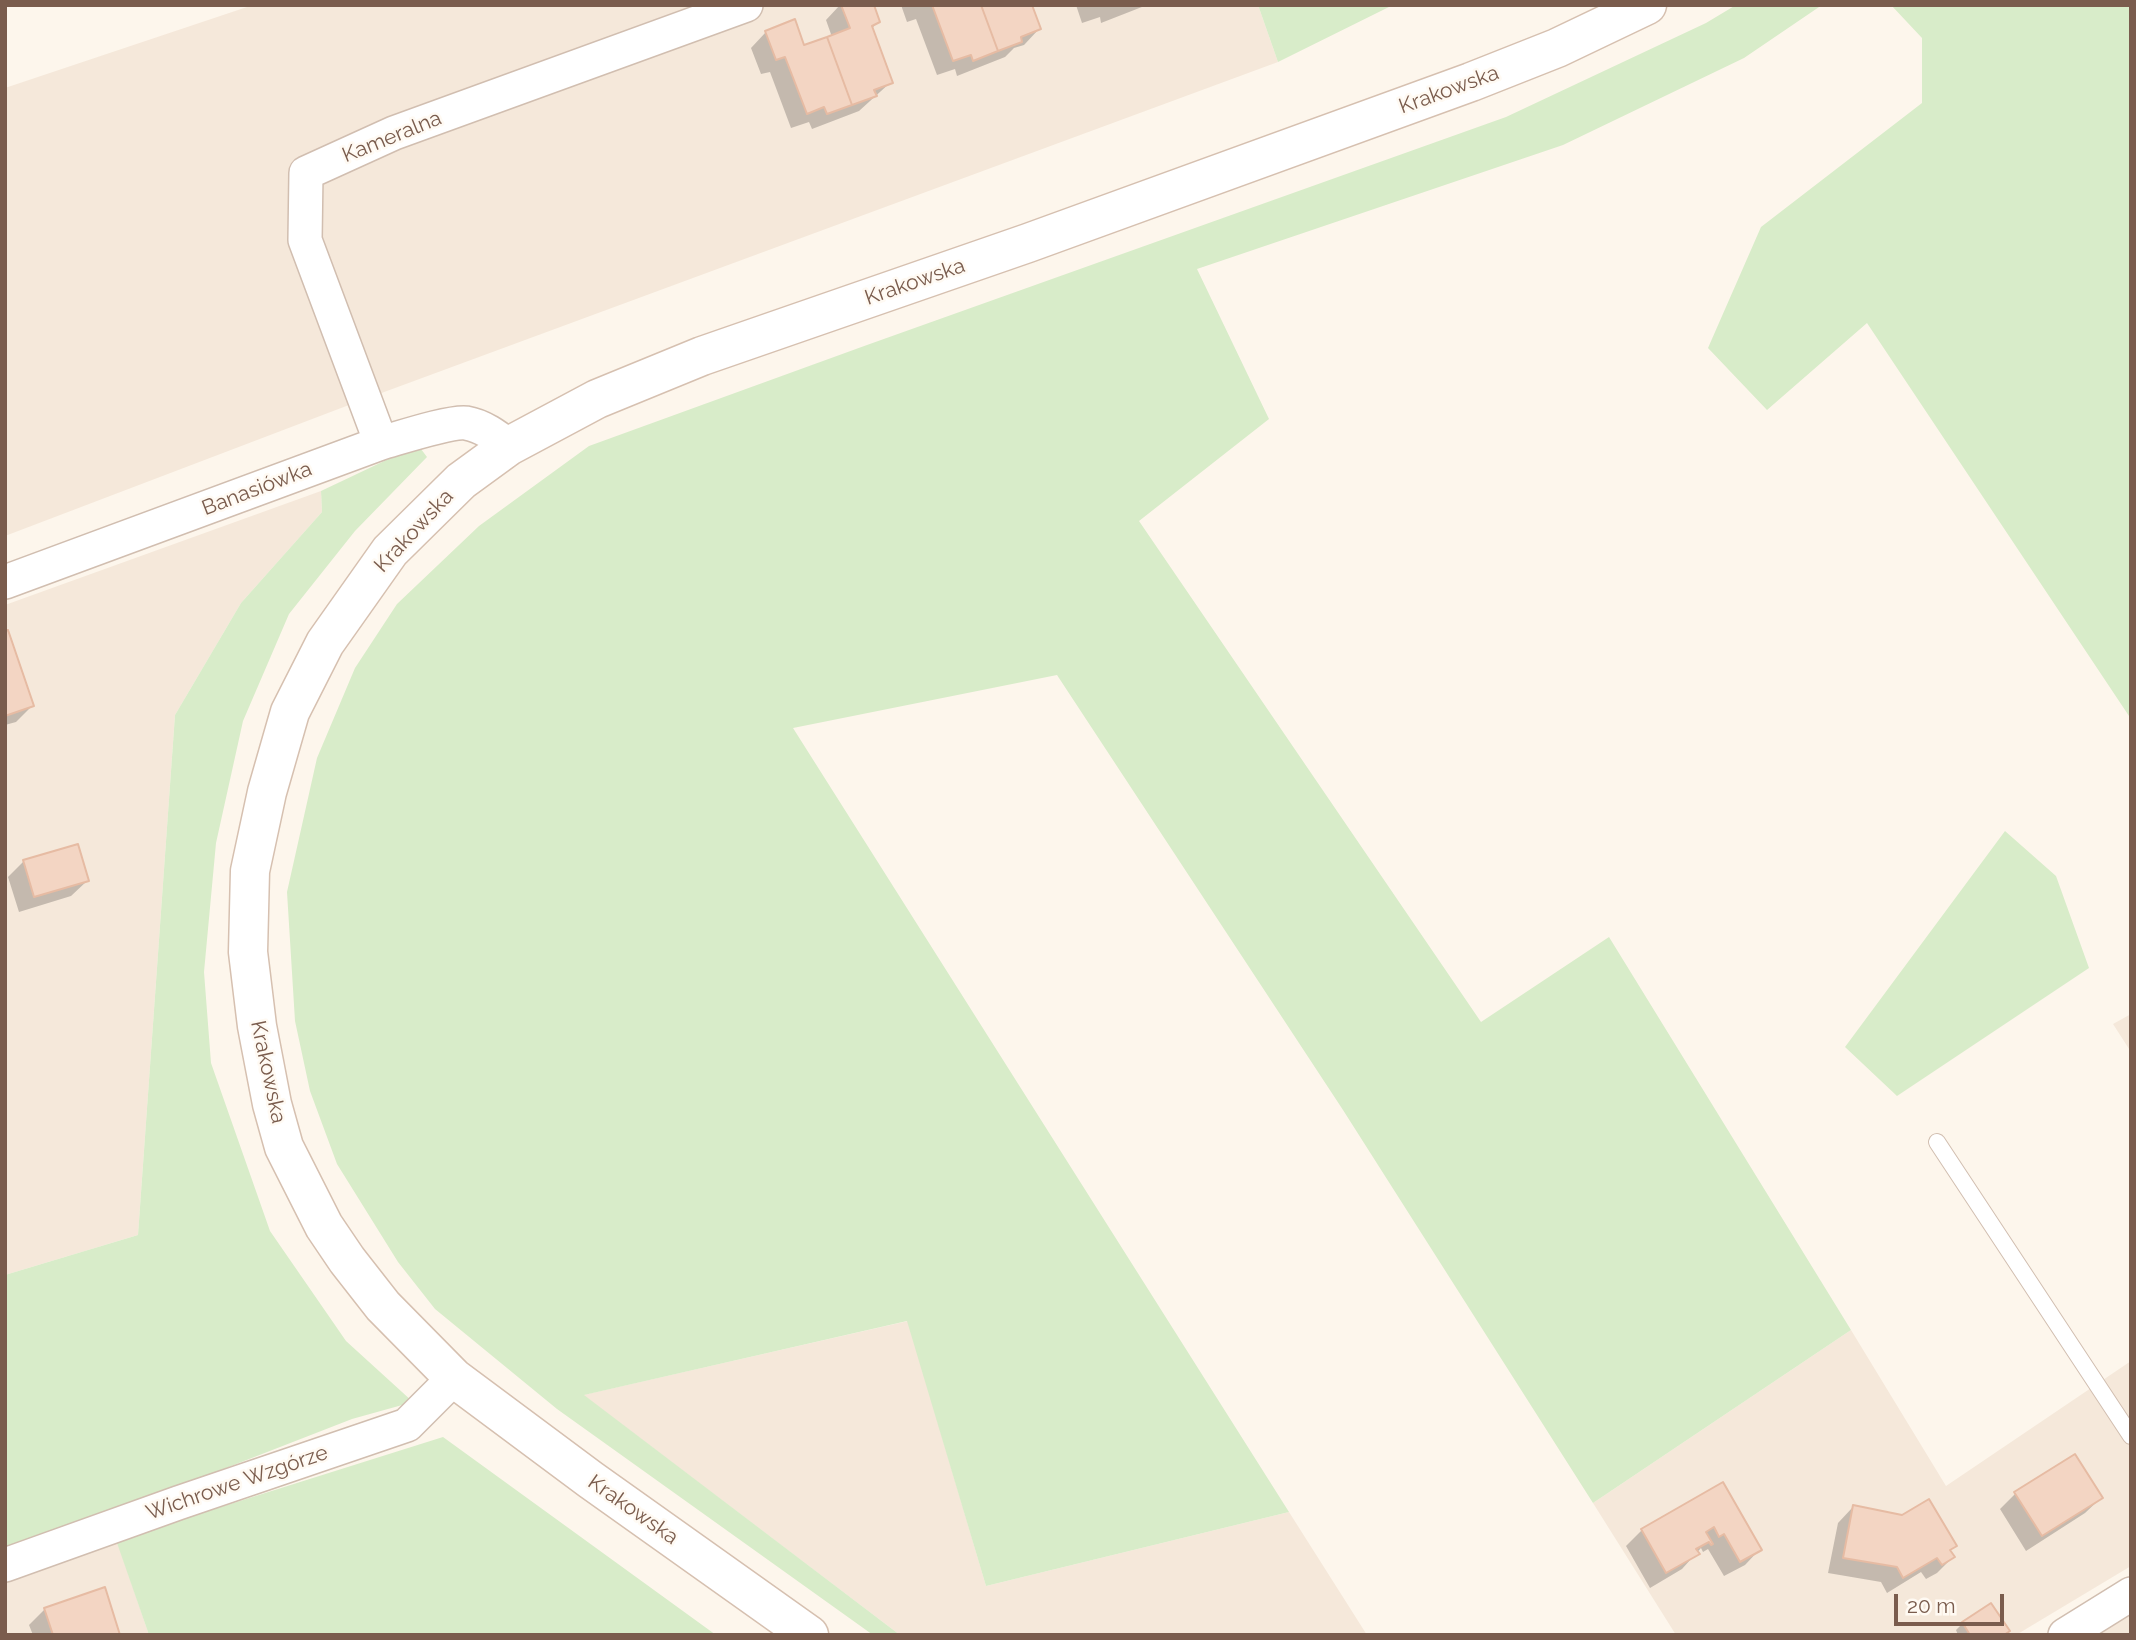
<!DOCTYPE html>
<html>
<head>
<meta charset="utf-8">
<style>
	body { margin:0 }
	#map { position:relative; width:2136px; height:1640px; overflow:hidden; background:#fdf6ec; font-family:Raleway,sans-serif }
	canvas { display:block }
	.frame { position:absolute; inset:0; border:7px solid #7a5c4d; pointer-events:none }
	.scale { position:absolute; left:1894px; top:1594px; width:110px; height:32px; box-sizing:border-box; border:4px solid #7a5c4d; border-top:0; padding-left:9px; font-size:21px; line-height:24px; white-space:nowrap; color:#7a5c4d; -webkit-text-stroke:5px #fffaf3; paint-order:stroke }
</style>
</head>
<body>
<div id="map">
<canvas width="2136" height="1640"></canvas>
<div class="frame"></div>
<div class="scale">20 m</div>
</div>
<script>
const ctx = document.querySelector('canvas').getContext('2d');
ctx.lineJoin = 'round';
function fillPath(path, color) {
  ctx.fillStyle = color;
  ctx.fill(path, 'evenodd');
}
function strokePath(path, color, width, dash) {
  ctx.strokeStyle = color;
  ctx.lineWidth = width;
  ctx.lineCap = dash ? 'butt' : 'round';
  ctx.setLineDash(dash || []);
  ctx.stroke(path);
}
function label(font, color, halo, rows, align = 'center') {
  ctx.font = font + ' Raleway,sans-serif';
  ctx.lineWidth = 5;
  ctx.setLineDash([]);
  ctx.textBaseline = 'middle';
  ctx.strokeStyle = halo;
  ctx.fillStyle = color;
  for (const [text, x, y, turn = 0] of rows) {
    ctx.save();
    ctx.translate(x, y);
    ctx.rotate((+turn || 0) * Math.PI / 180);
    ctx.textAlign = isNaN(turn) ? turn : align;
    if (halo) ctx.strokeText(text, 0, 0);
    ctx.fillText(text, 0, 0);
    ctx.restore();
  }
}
fillPath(new Path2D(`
	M 253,5 L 1258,5 L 1278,62 L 349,405 L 5,536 L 5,88 Z
	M 321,491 L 322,512 L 241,603 L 175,715 L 138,1235 L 5,1275 L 5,605 Z
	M 2131,1014 L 2131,1052 L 2113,1024 Z
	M 908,1321 L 986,1586 L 1289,1512 L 1367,1635 L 900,1635 L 583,1395 Z
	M 1851,1330 L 1946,1486 L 2131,1361 L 2131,1566 L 2016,1635 L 1676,1635 L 1593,1503 Z
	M 108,1514 L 149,1635 L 5,1635 L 5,1554 Z
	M 2131,1609 L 2131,1635 L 2090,1635 Z`), '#f5e8da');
fillPath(new Path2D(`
	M 1258,5 L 1393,5 L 1278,62 Z
	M 1736,5 L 1822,5 L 1744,58 L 1563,145 L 1197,269 L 1269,419 L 1139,521 L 1481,1022 L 1609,937 L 1851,1330 L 1593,1503 L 1343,1110 L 1057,675 L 793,728 L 1289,1512 L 986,1586 L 907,1321 L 584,1395 L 900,1635 L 873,1635 L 557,1409 L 435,1309 L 398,1262 L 337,1164 L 310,1091 L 295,1021 L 287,892 L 317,758 L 355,668 L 397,604 L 479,526 L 589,446 L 867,345 L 1506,117 L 1706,23 Z
	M 1891,5 L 2131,5 L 2131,719 L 1867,323 L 1767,410 L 1708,348 L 1761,227 L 1922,103 L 1922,38 Z
	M 418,445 L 427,457 L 355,531 L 289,614 L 243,721 L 216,843 L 204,972 L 211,1063 L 270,1231 L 346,1341 L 413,1402 L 352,1419 L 5,1554 L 5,1275 L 138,1235 L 175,715 L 241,603 L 322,512 L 321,491 Z
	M 2005,831 L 2056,876 L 2089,968 L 1897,1096 L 1845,1047 Z
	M 443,1437 L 716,1635 L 149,1635 L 116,1540 Z`), '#d8ecc9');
fillPath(new Path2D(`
	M 840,5 L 872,5 L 878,22 L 871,29 L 891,82 L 859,111 L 812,129 L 809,122 L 791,128 L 770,72 L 761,74 L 751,48 L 766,32 L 803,47 L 832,37 L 826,20 Z
	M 901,5 L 1031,5 L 1039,29 L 1024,45 L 1014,48 L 1005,57 L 957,76 L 955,69 L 937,75 L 916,19 L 907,22 Z
	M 1076,5 L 1147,5 L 1101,23 L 1100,17 L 1082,23 Z
	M 5,633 L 32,706 L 16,722 L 5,725 Z
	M 24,861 L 87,881 L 71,896 L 19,912 L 8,877 Z
	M 1722,1484 L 1760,1549 L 1745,1565 L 1724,1576 L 1708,1549 L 1703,1552 L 1701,1548 L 1682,1569 L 1650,1588 L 1626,1546 L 1642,1530 Z
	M 2015,1494 L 2101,1498 L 2085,1513 L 2026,1551 L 2000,1509 Z
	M 1853,1507 L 1955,1545 L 1949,1551 L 1953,1557 L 1937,1573 L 1926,1579 L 1921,1572 L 1887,1593 L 1881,1582 L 1828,1573 L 1838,1523 Z
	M 45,1609 L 119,1635 L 33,1635 L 29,1625 Z
	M 1963,1623 L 2004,1635 L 1958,1635 L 1956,1630 Z`), '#0003');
const building = new Path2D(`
	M 841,5 L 874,5 L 880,22 L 872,26 L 893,83 L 874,90 L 877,96 L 852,105 L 827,37 L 850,28 Z
	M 932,5 L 981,5 L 998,51 L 973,61 L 971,55 L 953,61 Z
	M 981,5 L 1032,5 L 1041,29 L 1021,37 L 1022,42 L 998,51 Z
	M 795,19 L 804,45 L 827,37 L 852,105 L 827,114 L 824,107 L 807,114 L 785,57 L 776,60 L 765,31 Z
	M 8,630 L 34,706 L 5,716 L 5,631 Z
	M 78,844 L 89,881 L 34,897 L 23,860 Z
	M 2075,1454 L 2103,1498 L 2042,1536 L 2014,1492 Z
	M 1723,1482 L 1762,1550 L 1740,1562 L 1724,1534 L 1719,1537 L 1714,1527 L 1706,1532 L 1713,1544 L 1711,1545 L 1709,1542 L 1696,1549 L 1700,1554 L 1666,1573 L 1641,1529 Z
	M 1929,1499 L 1957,1546 L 1950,1550 L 1955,1557 L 1942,1565 L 1937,1558 L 1903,1578 L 1897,1567 L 1843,1558 L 1853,1505 L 1902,1515 Z
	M 105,1587 L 120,1635 L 53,1635 L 44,1608 Z
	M 1991,1603 L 2010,1631 L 2004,1635 L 1970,1635 L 1962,1622 Z`);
fillPath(building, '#f3d5c3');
strokePath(building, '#e6bba3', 2);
const lane = new Path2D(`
	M 1937,1142 L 2131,1436`);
const street = new Path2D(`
	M 381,443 L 305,240 L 306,173 L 394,133 L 746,5
	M 5,582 L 381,443 C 399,438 451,421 466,423 C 483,426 496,436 509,446
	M 5,1565 L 178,1503 L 407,1425 L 454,1378
	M 2065,1635 L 2131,1594`);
const secondary = new Path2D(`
	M 809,1635 L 591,1480 L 454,1378 L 383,1306 L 347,1260 L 324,1226 L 284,1147 L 272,1104 L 257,1026 L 248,952 L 250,871 L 267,792 L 290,712 L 325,643 L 390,551 L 461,481 L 509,446 L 597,399 L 702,356 L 1028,243 L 1471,82 L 1557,48 L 1647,5`);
strokePath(lane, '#d1beb0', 18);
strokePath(street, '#d1beb0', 36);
strokePath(secondary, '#d6c0b0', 41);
strokePath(lane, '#fff', 16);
strokePath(street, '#fff', 33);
strokePath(secondary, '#fff', 38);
label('21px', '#7a5c4d', '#fffaf3', [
	["Krakowska",1449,90,-20],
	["Kameralna",392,137,-22],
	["Krakowska",915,282,-19],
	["Banasiówka",257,489,-21],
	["Krakowska",414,531,-47],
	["Krakowska",268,1072,78],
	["Wichrowe Wzgórze",237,1483,-19],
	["Krakowska",633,1510,35]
]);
</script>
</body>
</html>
